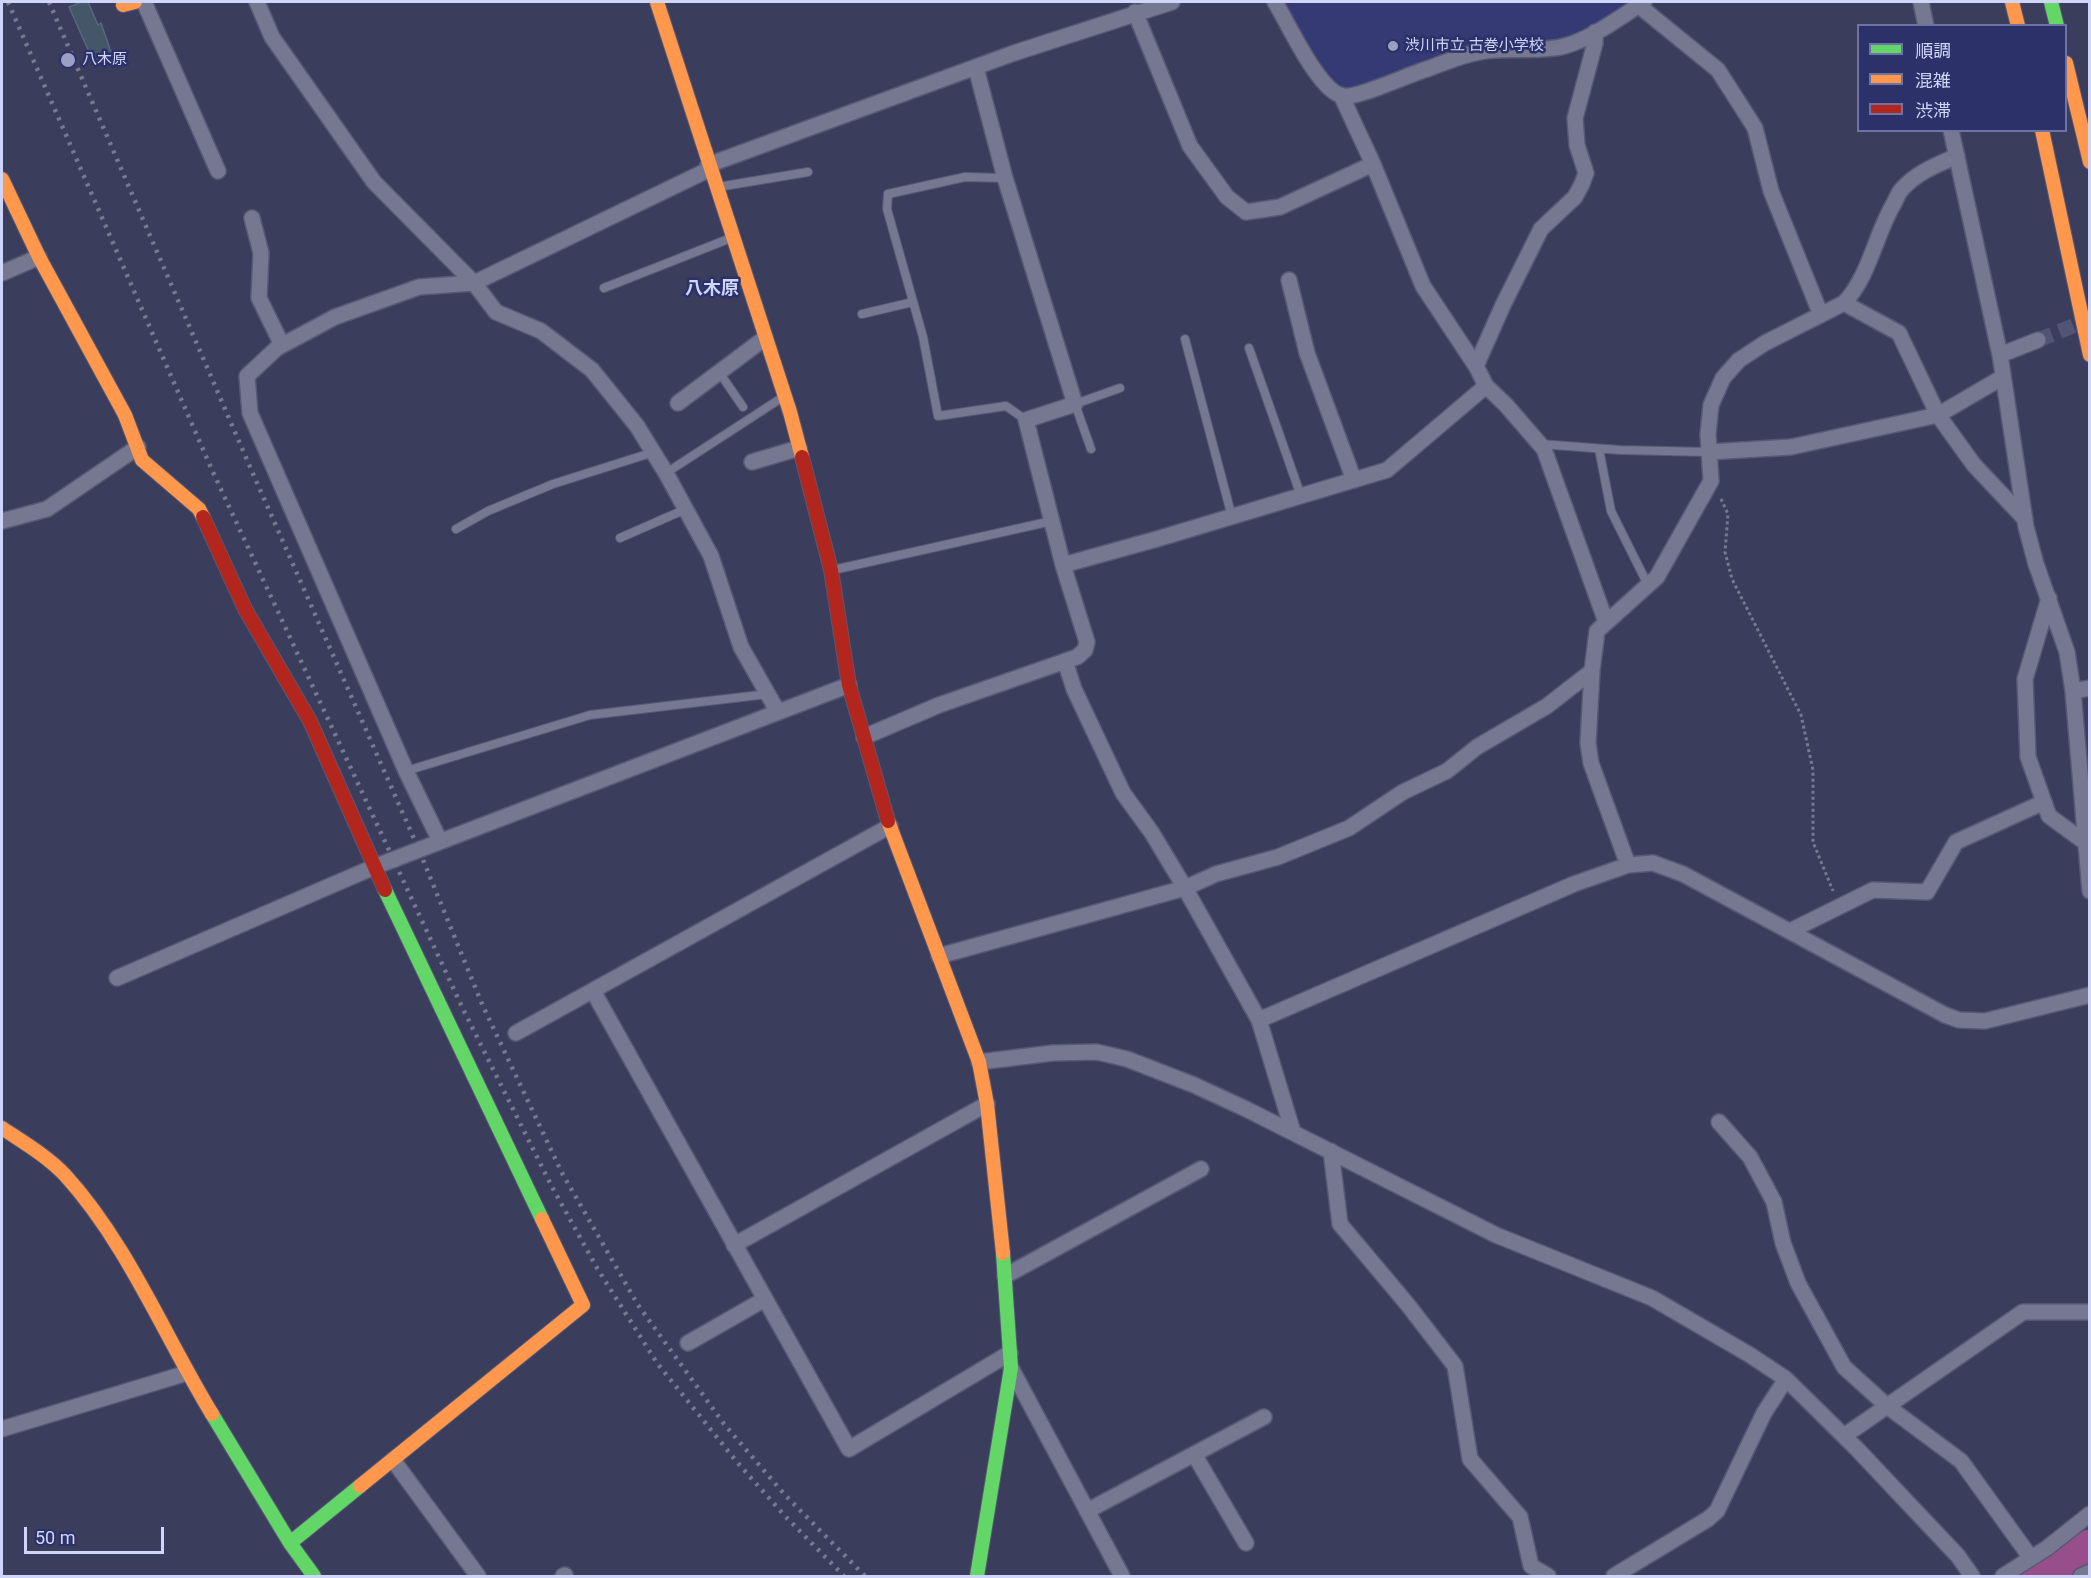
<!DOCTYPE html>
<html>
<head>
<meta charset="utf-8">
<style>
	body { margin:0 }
	#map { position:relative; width:2091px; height:1578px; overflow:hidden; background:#3b3d5c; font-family:Roboto,"Noto Sans JP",sans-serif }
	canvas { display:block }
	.frame { position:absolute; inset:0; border:3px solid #cfd6f9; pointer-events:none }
	.legend { position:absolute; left:1857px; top:24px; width:210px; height:108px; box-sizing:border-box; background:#2d316a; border:2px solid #6e73a3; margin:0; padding:8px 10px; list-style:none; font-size:18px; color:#cfd6f9 }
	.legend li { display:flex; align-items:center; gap:12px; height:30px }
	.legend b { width:30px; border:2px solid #6e73a3 }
	.scale { position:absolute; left:24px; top:1527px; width:140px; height:27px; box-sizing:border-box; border:3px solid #cfd6f9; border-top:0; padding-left:8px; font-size:18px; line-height:21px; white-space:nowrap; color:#cfd6f9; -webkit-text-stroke:4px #2d316a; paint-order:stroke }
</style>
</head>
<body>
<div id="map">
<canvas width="2091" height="1578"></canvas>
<div class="frame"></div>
<ul class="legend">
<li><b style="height:8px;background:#63d668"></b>順調</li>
<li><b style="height:8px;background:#ff974d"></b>混雑</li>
<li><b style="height:8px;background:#b3261e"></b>渋滞</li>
</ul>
<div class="scale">50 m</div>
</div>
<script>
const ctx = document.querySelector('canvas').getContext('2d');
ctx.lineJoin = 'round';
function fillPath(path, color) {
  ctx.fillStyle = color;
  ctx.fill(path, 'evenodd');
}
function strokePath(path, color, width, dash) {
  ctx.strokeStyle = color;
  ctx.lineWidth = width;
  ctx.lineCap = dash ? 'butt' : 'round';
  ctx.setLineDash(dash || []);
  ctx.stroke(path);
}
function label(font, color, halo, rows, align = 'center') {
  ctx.font = font + ' Roboto,"Noto Sans JP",sans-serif';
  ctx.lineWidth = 5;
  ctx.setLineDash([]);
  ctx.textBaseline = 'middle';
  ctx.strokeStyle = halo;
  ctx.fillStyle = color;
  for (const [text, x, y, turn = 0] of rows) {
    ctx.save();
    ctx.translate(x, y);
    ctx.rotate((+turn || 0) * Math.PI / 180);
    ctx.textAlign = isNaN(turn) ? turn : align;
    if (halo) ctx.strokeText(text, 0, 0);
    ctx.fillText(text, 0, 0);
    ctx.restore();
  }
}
fillPath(new Path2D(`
	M 1281,2 L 1631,2 L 1593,26 L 1561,40 L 1351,89 L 1344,89 L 1333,85 L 1322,75 Z`), '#353a75');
strokePath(new Path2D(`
	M 2037,1576 L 2090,1546`), '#974e8a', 33);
const building = new Path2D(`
	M 82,2 L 88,2 L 98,25 L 101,23 L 112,55 L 94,63 L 69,7 Z`);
fillPath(building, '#465669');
strokePath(building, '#566a7c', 1.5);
strokePath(new Path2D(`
	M 2038,340 L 2088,320`), '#515474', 15, [15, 8]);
const lane = new Path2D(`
	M 1005,178 L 965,177 L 888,194 L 887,209 L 923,337 L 938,416 L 1006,406 L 1026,420
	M 718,187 L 808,172
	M 604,288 L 731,238
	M 862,314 L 913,302
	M 1185,339 L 1232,517
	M 1249,348 L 1301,496
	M 719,372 L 743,407
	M 1540,444 L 1620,450 L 1709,452
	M 1091,449 L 1075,404 L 1120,388
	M 1599,449 L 1611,511 L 1648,585
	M 666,473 L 783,397
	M 456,529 L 488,511 L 553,484 L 654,452
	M 620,538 L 686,509
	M 833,570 L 1052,521
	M 406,771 L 590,715 L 768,694`);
const street = new Path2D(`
	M 144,2 L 218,171
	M 257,2 L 272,37 L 374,182 L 474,283 L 496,312 L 541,331 L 592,370 L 637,426 L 666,473 L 711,556 L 741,647 L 778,712
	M 1275,2 C 1288,23 1319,92 1343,96 C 1357,99 1412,73 1430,68 C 1451,60 1473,51 1496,50 C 1518,48 1543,52 1565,46 C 1593,38 1620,17 1644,2
	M 1921,2 L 1926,26
	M 1638,5 L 1718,70 L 1755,128 L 1771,191 L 1821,315
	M 1135,12 L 1190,146 L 1227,197 L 1246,212 L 1280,207 L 1373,164
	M 1951,130 L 2000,355 L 2026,527 L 2036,564 L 2067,652 L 2073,691 L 2090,891
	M 708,165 L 1014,53 L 1172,2
	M 252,218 L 261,253 L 259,298 L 282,345
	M 2,273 L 39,257
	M 1289,280 L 1307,353 L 1354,480
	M 1844,303 L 1899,333 L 1938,415 L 1974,465 L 2025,519
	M 2000,355 L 2038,340
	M 1476,366 L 1503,305 L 1541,229 L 1575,197 L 1582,184 L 1586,173 L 1577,145 L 1575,118 L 1595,43 L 1595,32
	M 1486,386 L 1506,405 L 1544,449 L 1606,622
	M 678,403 L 765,338
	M 1709,452 L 1791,447 L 1938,415 L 2003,377
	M 752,462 L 799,448
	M 2,521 L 47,509 L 138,447
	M 1063,565 L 1157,539 L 1387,470 L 1486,386 L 1476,366 L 1423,286 L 1373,164 L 1341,95
	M 2049,598 L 2025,679 L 2028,757 L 2049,816 L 2086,843
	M 1065,661 L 1074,689 L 1123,793 L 1152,833 L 1185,888 L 1259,1020 L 1293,1132
	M 2073,691 L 2090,688
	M 864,737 L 939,705 L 1077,657 L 1085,650 L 1087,642 L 1063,565 L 1026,420 L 1075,404 L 1005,178 L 976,68
	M 440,841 L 406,771 L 250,413 L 247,376 L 277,348 L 335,317 L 419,287 L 474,283 L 710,169
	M 1628,865 L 1591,763 L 1588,743 L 1592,671 L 1597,631 L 1657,577 L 1711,481 L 1708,434 L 1711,405 L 1723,378 L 1739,360 L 1765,343 L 1844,303 C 1869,277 1875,236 1893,205 C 1896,200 1898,193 1902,189 C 1917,172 1937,165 1957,156
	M 1790,931 L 1873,890 L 1927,892 L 1956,842 L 2044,802
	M 939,956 L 1185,888 L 1216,874 L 1278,857 L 1349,828 L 1403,792 L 1447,771 L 1477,747 L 1547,706 L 1592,671
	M 117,978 L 374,867 L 849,685
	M 593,991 L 849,1449 L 1010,1353
	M 1259,1020 L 1574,884 L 1628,865 L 1653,863 L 1683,874 L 1945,1015 L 1959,1020 L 1985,1021 L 2090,995
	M 516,1033 L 890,826
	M 979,1062 L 1053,1053 L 1097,1052 L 1127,1059 L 1194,1085 L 1246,1109 L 1496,1235 L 1652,1298 L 1750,1355 L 1786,1379 L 1857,1449 L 1958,1556 L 1972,1576
	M 1719,1122 L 1750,1157 L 1774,1202 L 1783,1243 L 1798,1283 L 1844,1367 L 1887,1406 L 1961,1461 L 2031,1558
	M 1331,1151 L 1340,1224 L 1408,1305 L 1455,1366 L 1470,1459 L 1520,1517 L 1531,1566 L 1548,1576
	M 734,1245 L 987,1104
	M 1005,1276 L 1201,1169
	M 688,1343 L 765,1299
	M 1011,1368 L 1122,1576
	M 2,1429 L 187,1373
	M 1844,1436 L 2023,1312 L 2090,1312
	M 1194,1454 L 1246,1543
	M 393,1460 L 478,1576
	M 1087,1511 L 1264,1417
	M 563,1576 L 565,1575
	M 1614,1576 L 1708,1519 L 1717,1511 L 1764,1413 L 1786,1379
	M 2003,1576 L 2047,1548 L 2090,1514
	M 2081,1576 L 2090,1572`);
const fast = new Path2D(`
	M 2051,2 L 2057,26
	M 385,890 L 542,1219
	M 212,1414 L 290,1543 L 314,1576
	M 290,1543 L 360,1486
	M 977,1576 L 1011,1368 L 1003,1253`);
const slow = new Path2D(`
	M 657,2 L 790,412 L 802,457
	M 2012,2 L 2018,26
	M 123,5 L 135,2
	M 2066,63 L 2090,162
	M 2042,130 L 2090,355
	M 2,179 L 39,257 L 125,415 L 142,460 L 199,509 L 203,517
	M 888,821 L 979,1062 L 987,1104 L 1003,1253
	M 2,1128 C 23,1142 47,1156 65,1175 C 127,1243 164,1335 212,1414
	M 360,1486 L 583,1305 L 542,1219`);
const jam = new Path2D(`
	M 802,457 L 831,570 L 849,685 L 888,821
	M 203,517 L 245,609 L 310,721 L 385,890`);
strokePath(lane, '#575974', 10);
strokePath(street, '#575974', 18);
strokePath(fast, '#575974', 16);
strokePath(slow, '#575974', 16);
strokePath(jam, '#575974', 16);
strokePath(new Path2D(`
	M 1721,499 L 1728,514 L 1725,552 L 1732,579 L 1801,715 L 1813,770 L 1813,842 L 1833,891`), '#767990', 3, [3, 3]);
strokePath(lane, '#767891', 8);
strokePath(street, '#767891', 15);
strokePath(fast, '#63d668', 14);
strokePath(slow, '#ff974d', 14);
strokePath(jam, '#b3261e', 14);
strokePath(new Path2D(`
	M 8,2 L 212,470 L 463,1009 L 551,1185 L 597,1268 L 657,1363 L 737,1462 L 784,1515 L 844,1576
	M 49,2 L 254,476 L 419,850 L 482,1004 L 562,1173 L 638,1305 L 724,1424 L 785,1495 L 865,1576`), '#777990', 4.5, [3, 6]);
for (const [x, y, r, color] of [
	[1393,46,6,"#9ba0c2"],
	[68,60,8,"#9ba0c2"]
]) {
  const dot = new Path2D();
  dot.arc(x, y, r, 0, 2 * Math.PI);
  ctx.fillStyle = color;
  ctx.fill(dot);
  strokePath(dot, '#2d316a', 2);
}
label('15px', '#cfd6f9', '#2d316a', [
	["渋川市立 古巻小学校",1405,46],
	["八木原",82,60]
], 'left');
label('bold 18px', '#cfd6f9', '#2d316a', [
	["八木原",712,289]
]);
</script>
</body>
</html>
